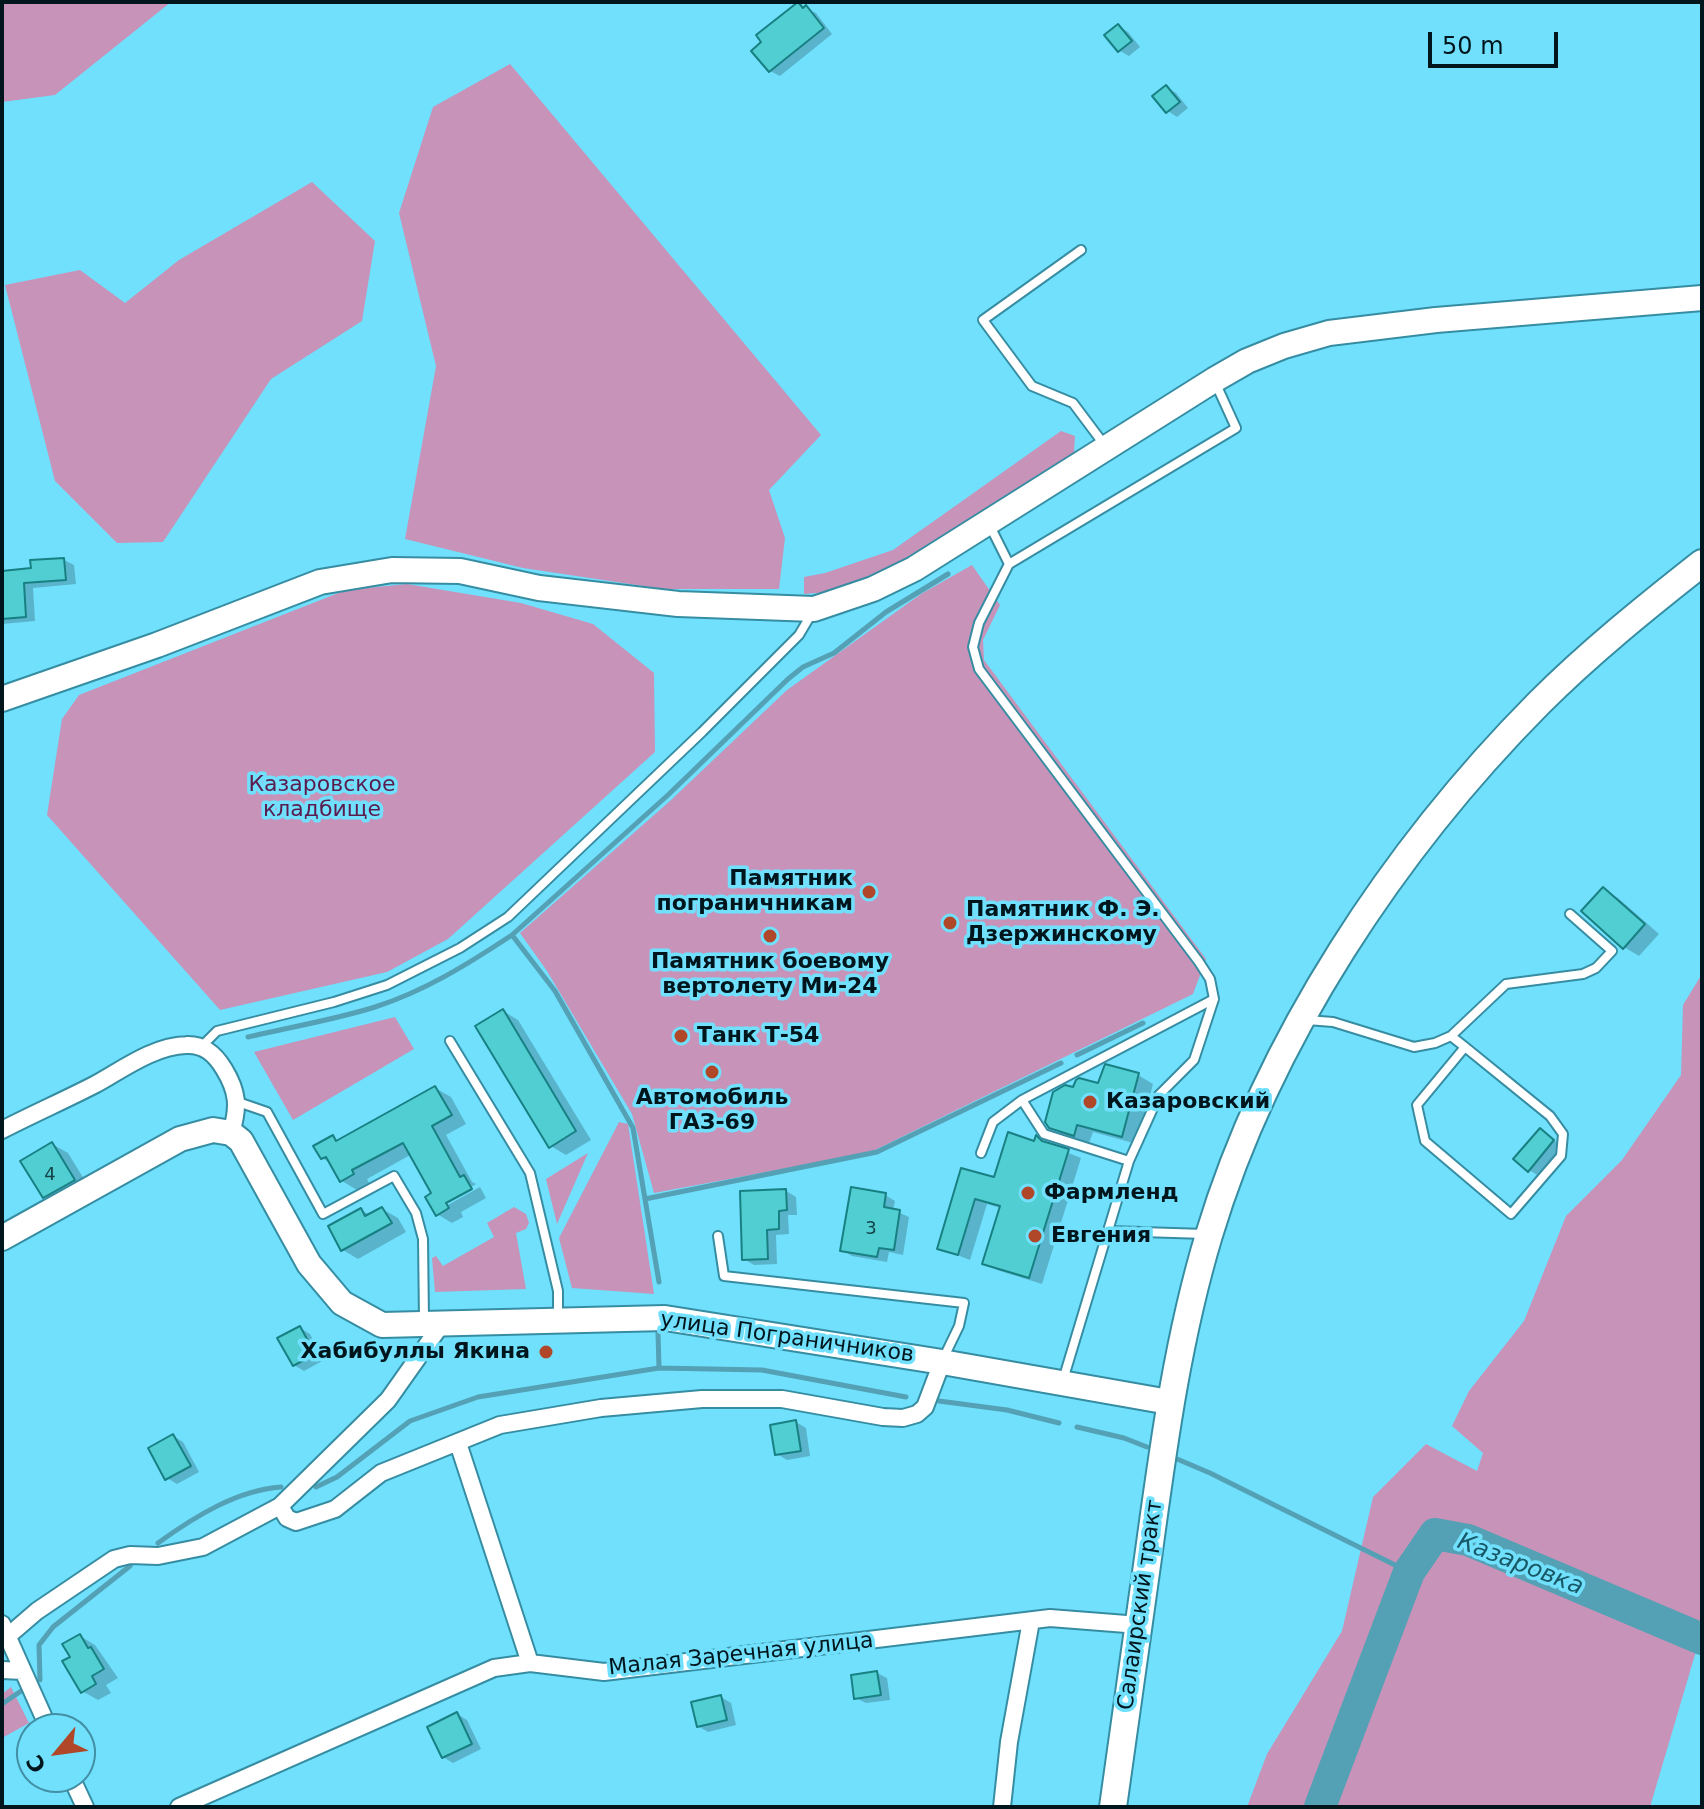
<!DOCTYPE html>
<html>
<head>
<meta charset="utf-8">
<style>
	body { margin:0 }
	#map { position:relative; width:1704px; height:1809px; overflow:hidden; background:#70e0fd; font-family:"DejaVu Sans",sans-serif }
	canvas { display:block }
	.frame { position:absolute; inset:0; border:4px solid #00161c; pointer-events:none }
	.north { position:absolute; left:16px; top:1713px; width:80px; height:80px; box-sizing:border-box; background:#70e0fd; border:2px solid #438fa3; border-radius:50%; rotate:241deg; font-size:22px; font-weight:700; line-height:32px; text-align:center; color:#00161c }
	.north::after { content:''; display:block; margin:auto; width:28px; height:36px; background:#af4728; clip-path:polygon(50% 0,100% 100%,50% 72%,0 100%) }
	.scale { position:absolute; left:1428px; top:32px; width:130px; height:36px; box-sizing:border-box; border:4px solid #00161c; border-top:0; padding-left:10px; font-size:24px; line-height:28px; white-space:nowrap; color:#00161c; -webkit-text-stroke:6px #70e0fd; paint-order:stroke }
</style>
</head>
<body>
<div id="map">
<canvas width="1704" height="1809"></canvas>
<div class="frame"></div>
<div class="north">С</div>
<div class="scale">50 m</div>
</div>
<script>
const ctx = document.querySelector('canvas').getContext('2d');
ctx.lineJoin = 'round';
function fillPath(path, color) {
  ctx.fillStyle = color;
  ctx.fill(path, 'evenodd');
}
function strokePath(path, color, width, dash) {
  ctx.strokeStyle = color;
  ctx.lineWidth = width;
  ctx.lineCap = dash ? 'butt' : 'round';
  ctx.setLineDash(dash || []);
  ctx.stroke(path);
}
function label(font, color, halo, rows, align = 'center') {
  ctx.font = font + ' "DejaVu Sans",sans-serif';
  ctx.lineWidth = 7;
  ctx.setLineDash([]);
  ctx.textBaseline = 'middle';
  ctx.strokeStyle = halo;
  ctx.fillStyle = color;
  for (const [text, x, y, turn = 0] of rows) {
    ctx.save();
    ctx.translate(x, y);
    ctx.rotate((+turn || 0) * Math.PI / 180);
    ctx.textAlign = isNaN(turn) ? turn : align;
    if (halo) ctx.strokeText(text, 0, 0);
    ctx.fillText(text, 0, 0);
    ctx.restore();
  }
}
fillPath(new Path2D(`
	M 2,2 L 171,2 L 55,95 L 2,102 Z
	M 510,64 L 821,435 L 769,490 L 785,538 L 779,589 L 663,589 L 523,568 L 405,539 L 436,366 L 399,213 L 433,107 Z
	M 312,182 L 375,241 L 362,321 L 271,379 L 163,542 L 117,543 L 55,481 L 5,285 L 80,270 L 125,303 L 179,260 Z
	M 1061,431 L 1075,436 L 1074,453 L 899,568 L 843,591 L 804,594 L 804,577 L 825,573 L 893,550 Z
	M 972,565 L 1000,605 L 983,640 L 984,660 L 1206,959 L 1193,994 L 869,1153 L 654,1193 L 632,1114 L 547,971 L 520,933 L 670,801 L 787,690 L 921,594 Z
	M 407,584 L 521,603 L 593,624 L 654,673 L 655,752 L 448,939 L 387,972 L 220,1010 L 47,815 L 62,719 L 79,695 L 346,590 Z
	M 1702,974 L 1702,1631 L 1650,1807 L 1247,1807 L 1267,1754 L 1342,1631 L 1373,1497 L 1426,1444 L 1477,1471 L 1483,1453 L 1452,1426 L 1469,1391 L 1524,1321 L 1566,1216 L 1622,1160 L 1681,1075 L 1683,1005 Z
	M 395,1017 L 414,1049 L 293,1120 L 254,1052 Z
	M 619,1122 L 628,1124 L 654,1294 L 572,1288 L 559,1238 Z
	M 588,1153 L 557,1224 L 546,1179 Z
	M 514,1207 L 526,1214 L 529,1223 L 526,1229 L 516,1233 L 526,1289 L 435,1292 L 432,1258 L 436,1256 L 443,1266 L 494,1237 L 487,1223 Z
	M 11,1687 L 29,1723 L 2,1738 L 2,1694 Z`), '#c793b8');
fillPath(new Path2D(`
	M 799,5 L 816,13 L 832,34 L 780,76 L 770,71 Z
	M 1118,26 L 1128,32 L 1140,47 L 1129,56 L 1120,51 Z
	M 1166,87 L 1176,93 L 1188,108 L 1177,117 L 1168,111 Z
	M 64,560 L 74,565 L 76,584 L 33,588 L 35,621 L 2,624 L 2,573 L 33,570 Z
	M 1603,889 L 1618,898 L 1659,934 L 1639,956 L 1624,947 Z
	M 503,1011 L 518,1020 L 591,1140 L 566,1155 L 551,1146 Z
	M 1138,1075 L 1153,1084 L 1137,1144 L 1093,1132 L 1089,1143 L 1066,1136 L 1050,1127 L 1075,1090 Z
	M 435,1088 L 451,1097 L 466,1124 L 446,1135 L 472,1182 L 476,1184 L 446,1202 L 446,1206 L 480,1187 L 486,1198 L 461,1212 L 463,1217 L 452,1223 L 437,1214 L 434,1194 L 412,1154 L 367,1179 L 369,1183 L 357,1190 L 342,1181 L 332,1164 L 322,1158 L 333,1137 L 340,1142 Z
	M 1540,1130 L 1563,1147 L 1539,1176 L 1529,1170 Z
	M 52,1144 L 68,1153 L 90,1189 L 60,1206 L 44,1197 Z
	M 1048,1145 L 1081,1158 L 1042,1284 L 997,1270 L 985,1263 L 1001,1208 L 987,1204 L 970,1260 L 939,1248 L 962,1170 L 995,1180 Z
	M 786,1191 L 796,1197 L 797,1215 L 788,1215 L 789,1234 L 776,1235 L 777,1264 L 754,1265 L 744,1259 Z
	M 885,1195 L 895,1201 L 893,1210 L 909,1217 L 903,1255 L 889,1252 L 887,1262 L 852,1256 L 842,1250 Z
	M 382,1209 L 398,1218 L 406,1232 L 358,1259 L 343,1250 L 361,1210 L 370,1215 Z
	M 300,1328 L 310,1334 L 324,1360 L 304,1371 L 294,1365 Z
	M 796,1422 L 806,1428 L 810,1456 L 787,1460 L 777,1454 Z
	M 173,1436 L 183,1442 L 199,1472 L 177,1484 L 167,1478 Z
	M 80,1636 L 95,1645 L 118,1678 L 106,1685 L 111,1693 L 98,1700 L 82,1691 L 72,1658 Z
	M 877,1673 L 887,1678 L 890,1700 L 866,1703 L 856,1698 Z
	M 721,1697 L 731,1703 L 736,1725 L 708,1732 L 698,1726 Z
	M 457,1714 L 467,1720 L 481,1749 L 453,1763 L 443,1757 Z`), '#0003');
strokePath(new Path2D(`
	M 248,1037 C 290,1027 334,1020 375,1007 C 425,991 468,964 512,935
	M 1077,1055 L 1143,1023
	M 645,1199 L 877,1152 L 1061,1063
	M 659,1282 L 633,1128 L 555,991 L 512,935 L 668,795 L 788,679 L 803,667 L 834,653 L 886,612 L 948,574
	M 658,1333 L 659,1368
	M 939,1401 L 1007,1410 L 1059,1423
	M 1077,1427 L 1124,1438 L 1147,1447
	M 1177,1459 L 1210,1473 L 1409,1572
	M 316,1487 L 337,1477 L 410,1421 L 478,1397 L 659,1368 L 762,1370 L 906,1397
	M 158,1543 C 194,1517 237,1490 281,1487
	M 40,1680 L 39,1645 L 53,1627 L 130,1566
	M 2,1704 L 24,1689`), '#54a0b4', 5);
strokePath(new Path2D(`
	M 1320,1807 L 1409,1572 L 1435,1534 L 1468,1540 L 1702,1639`), '#54a0b4', 32);
const building = new Path2D(`
	M 798,2 L 803,8 L 806,5 L 824,28 L 769,72 L 751,51 L 761,42 L 756,35 Z
	M 1118,24 L 1132,41 L 1118,52 L 1104,35 Z
	M 1166,85 L 1180,102 L 1166,113 L 1152,96 Z
	M 64,558 L 66,580 L 24,583 L 26,617 L 2,619 L 2,571 L 31,568 L 30,560 Z
	M 1603,887 L 1645,924 L 1623,949 L 1581,911 Z
	M 503,1009 L 576,1131 L 549,1148 L 475,1026 Z
	M 1105,1064 L 1139,1073 L 1122,1137 L 1077,1125 L 1074,1136 L 1049,1128 L 1045,1122 L 1053,1092 L 1065,1085 L 1073,1087 L 1076,1080 L 1079,1078 L 1098,1083 Z
	M 435,1086 L 452,1115 L 432,1126 L 460,1177 L 464,1175 L 472,1189 L 446,1203 L 449,1208 L 436,1216 L 425,1197 L 431,1193 L 403,1143 L 352,1170 L 354,1174 L 340,1182 L 326,1157 L 321,1159 L 313,1146 L 333,1135 L 336,1141 Z
	M 1540,1128 L 1554,1140 L 1528,1172 L 1513,1159 Z
	M 1008,1132 L 1034,1141 L 1036,1135 L 1042,1141 L 1069,1149 L 1029,1278 L 982,1264 L 1000,1206 L 975,1199 L 958,1255 L 937,1249 L 961,1168 L 994,1177 Z
	M 52,1142 L 75,1180 L 43,1198 L 20,1161 Z
	M 851,1187 L 886,1193 L 884,1207 L 900,1210 L 894,1250 L 879,1248 L 877,1257 L 840,1251 Z
	M 786,1189 L 787,1210 L 779,1211 L 779,1229 L 767,1230 L 768,1259 L 742,1260 L 740,1191 Z
	M 382,1207 L 392,1223 L 341,1251 L 328,1226 L 361,1208 L 365,1216 Z
	M 300,1326 L 315,1354 L 293,1366 L 277,1338 Z
	M 796,1420 L 801,1451 L 775,1455 L 770,1425 Z
	M 173,1434 L 191,1466 L 165,1480 L 148,1448 Z
	M 80,1634 L 88,1648 L 91,1647 L 104,1669 L 92,1676 L 96,1684 L 81,1693 L 62,1661 L 70,1657 L 62,1644 Z
	M 877,1671 L 881,1695 L 854,1699 L 851,1675 Z
	M 721,1695 L 727,1720 L 697,1727 L 691,1702 Z
	M 457,1712 L 472,1744 L 442,1758 L 427,1727 Z`);
fillPath(building, '#51ced1');
strokePath(building, '#188082', 2);
const lane = new Path2D(`
	M 1081,250 L 983,320 L 1032,386 L 1073,403 L 1106,447
	M 990,526 L 1009,564 L 979,623 L 973,647 L 979,669 L 1199,962 L 1210,979 L 1214,999 L 1194,1060 L 1159,1095 L 1129,1161 L 1063,1380
	M 1009,564 L 1236,428 L 1215,382
	M 1307,1020 L 1333,1022 L 1414,1047 L 1435,1043 L 1451,1036 L 1506,984 L 1583,974 L 1596,968 L 1612,951 L 1570,914
	M 1451,1036 L 1465,1047 L 1550,1116 L 1563,1134 L 1561,1156 L 1511,1214 L 1425,1141 L 1417,1105 L 1465,1047
	M 450,1041 L 530,1173 L 558,1291 L 558,1316
	M 202,1046 L 217,1031 L 334,1002 L 387,985 L 460,948 L 508,917 L 702,732 L 799,635 L 812,613
	M 1022,1100 L 1044,1134 L 1129,1161
	M 238,1102 L 267,1112 L 323,1214 L 394,1176 L 416,1213 L 423,1239 L 424,1320
	M 981,1153 L 993,1122 L 1022,1100 L 1214,999
	M 1110,1231 L 1205,1234
	M 718,1236 L 724,1276 L 964,1303 L 959,1326 L 944,1357`);
const street = new Path2D(`
	M 2,1130 C 33,1114 65,1100 96,1084 C 123,1069 154,1046 186,1045 C 204,1044 215,1054 224,1069 C 238,1092 239,1107 231,1133
	M 458,1443 L 530,1663
	M 280,1506 L 287,1518 L 296,1522 L 335,1509 L 381,1473 L 500,1425 L 601,1408 L 702,1399 L 782,1399 L 883,1417 L 903,1418 L 917,1414 L 925,1407 L 942,1362
	M 2,1624 L 49,1729
	M 8,1636 L 37,1611 L 114,1559 L 130,1555 L 158,1556 L 203,1547 L 280,1506 L 388,1400 L 441,1325
	M 2,1670 L 23,1671
	M 71,1777 L 85,1807
	M 179,1807 L 494,1668 L 530,1663 L 604,1672 L 1050,1618 L 1139,1625
	M 1002,1807 L 1009,1742 L 1031,1621`);
const secondary = new Path2D(`
	M 2,699 L 157,645 L 320,582 L 392,570 L 460,571 L 539,588 L 678,604 L 814,609 L 873,589 L 914,569 L 1214,380 L 1247,361 L 1284,346 L 1329,333 L 1436,320 L 1702,298
	M 2,1238 L 180,1139 L 213,1130 L 231,1133 L 241,1141 L 309,1264 L 342,1303 L 382,1325 L 665,1318 L 942,1362 L 1169,1402`);
const primary = new Path2D(`
	M 1113,1807 C 1125,1724 1137,1641 1148,1558 C 1163,1449 1177,1341 1209,1235 C 1268,1039 1395,848 1539,703 C 1589,653 1646,607 1702,563`);
strokePath(lane, '#368da2', 12);
strokePath(street, '#368da2', 20);
strokePath(secondary, '#368da2', 28);
strokePath(primary, '#368da2', 30);
strokePath(lane, '#fff', 8);
strokePath(street, '#fff', 16);
strokePath(secondary, '#fff', 24);
strokePath(primary, '#fff', 26);
for (const [x, y, r, color] of [
	[869,892,8,"#af4728"],
	[950,923,8,"#af4728"],
	[770,936,8,"#af4728"],
	[681,1036,8,"#af4728"],
	[712,1072,8,"#af4728"],
	[1090,1102,8,"#af4728"],
	[1028,1193,8,"#af4728"],
	[1035,1236,8,"#af4728"],
	[546,1352,8,"#af4728"]
]) {
  const dot = new Path2D();
  dot.arc(x, y, r, 0, 2 * Math.PI);
  ctx.fillStyle = color;
  ctx.fill(dot);
  strokePath(dot, '#70e0fd', 3);
}
label('18px', '#144449', null, [
	["4",50,1175],
	["3",871,1229]
]);
label('22px', '#5a1c4d', '#70e0fd', [
	["Казаровское",322,785],
	["кладбище",322,810]
]);
label('bold 22px', '#00161c', '#70e0fd', [
	["Памятник",853,879,"right"],
	["пограничникам",853,904,"right"],
	["Памятник Ф. Э.",966,910],
	["Дзержинскому",966,935],
	["Памятник боевому",770,962,"center"],
	["вертолету Ми-24",770,987,"center"],
	["Танк Т-54",697,1036],
	["Автомобиль",712,1098,"center"],
	["ГАЗ-69",712,1123,"center"],
	["Казаровский",1106,1102],
	["Фармленд",1044,1193],
	["Евгения",1051,1236],
	["Хабибуллы Якина",530,1352,"right"]
], 'left');
label('22px', '#00161c', '#70e0fd', [
	["улица Пограничников",787,1338,8],
	["Салаирский тракт",1141,1605,-82],
	["Малая Заречная улица",741,1655,-6]
]);
label('italic 24px', '#185867', '#70e0fd', [
	["Казаровка",1520,1565,21]
]);
</script>
</body>
</html>
